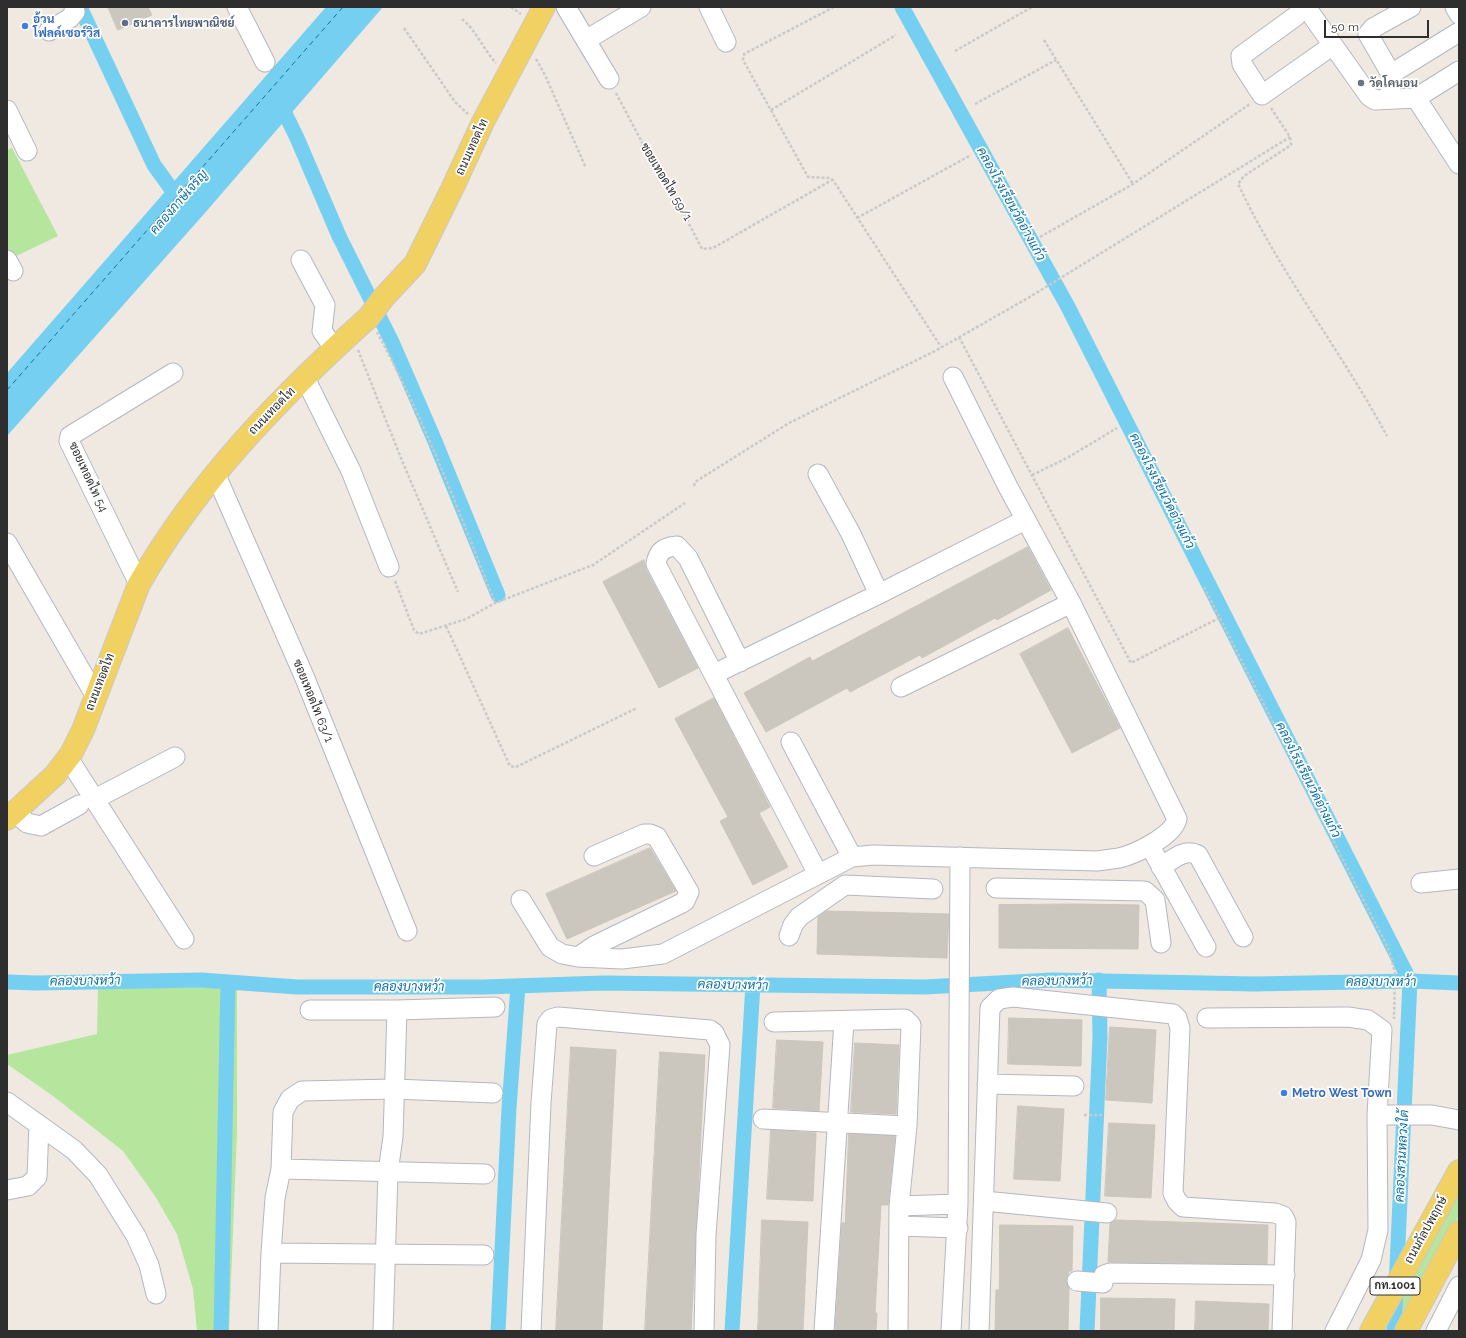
<!DOCTYPE html>
<html>
<head>
<meta charset="utf-8">
<style>
	body { margin:0 }
	#map { position:relative; width:1466px; height:1338px; overflow:hidden; background:#efe9e1; font-family:Raleway,sans-serif }
	canvas { display:block }
	.frame { position:absolute; inset:0; border:8px solid #2e2e2e; pointer-events:none }
	.scale { position:absolute; left:1324px; top:20px; width:105px; height:18px; box-sizing:border-box; border:2px solid #2e2e2e; border-top:0; padding-left:5px; font-size:12px; line-height:14px; white-space:nowrap; color:#2e2e2e; -webkit-text-stroke:3px #fff; paint-order:stroke }
</style>
</head>
<body>
<div id="map">
<canvas width="1466" height="1338"></canvas>
<div class="frame"></div>
<div class="scale">50 m</div>
</div>
<script>
const ctx = document.querySelector('canvas').getContext('2d');
ctx.lineJoin = 'round';
function fillPath(path, color) {
  ctx.fillStyle = color;
  ctx.fill(path, 'evenodd');
}
function strokePath(path, color, width, dash) {
  ctx.strokeStyle = color;
  ctx.lineWidth = width;
  ctx.lineCap = dash ? 'butt' : 'round';
  ctx.setLineDash(dash || []);
  ctx.stroke(path);
}
function label(font, color, halo, rows, align = 'center') {
  ctx.font = font + ' Raleway,Sarabun,sans-serif';
  ctx.lineWidth = 3.5;
  ctx.setLineDash([]);
  ctx.textBaseline = 'middle';
  ctx.strokeStyle = halo;
  ctx.fillStyle = color;
  for (const [text, x, y, turn = 0] of rows) {
    ctx.save();
    ctx.translate(x, y);
    ctx.rotate((+turn || 0) * Math.PI / 180);
    ctx.textAlign = isNaN(turn) ? turn : align;
    if (halo) ctx.strokeText(text, 0, 0);
    ctx.fillText(text, 0, 0);
    ctx.restore();
  }
}
fillPath(new Path2D(`
	M 12,148 L 58,236 L 14,257 L 7,277 L 7,150 Z
	M 98,987 L 237,988 L 237,1132 L 229,1331 L 197,1331 L 193,1289 L 177,1234 L 155,1196 L 123,1151 L 53,1096 L 7,1064 L 7,1055 L 97,1034 Z
	M 1459,1191 L 1459,1216 L 1402,1313 L 1401,1295 Z`), '#b6e59e');
fillPath(new Path2D(`
	M 326,7 L 383,7 L 204,214 L 7,436 L 7,373 Z`), '#75cff0');
strokePath(new Path2D(`
	M 80,7 L 154,165 L 180,201
	M 902,7 L 1067,305 L 1410,981 L 1394,1331
	M 278,99 L 297,138 L 339,236 L 392,342 L 434,439 L 498,595
	M 7,982 L 37,983 L 201,980 L 297,987 L 484,987 L 604,983 L 925,987 L 1052,980 L 1255,984 L 1410,981 L 1459,983
	M 221,1331 L 228,982
	M 498,1331 L 509,1108 L 518,986
	M 732,1331 L 753,984
	M 1087,1331 L 1100,1037 L 1099,980`), '#75cff0', 15);
strokePath(new Path2D(`
	M 7,390 L 343,7`), '#0d6fa3', 1, [5, 4]);
const building = new Path2D(`
	M 108,7 L 148,7 L 152,15 L 118,30 Z
	M 1028,547 L 1051,590 L 997,620 L 995,618 L 922,658 L 920,655 L 850,692 L 847,688 L 766,732 L 744,693 L 810,657 L 812,661 Z
	M 644,560 L 646,569 L 698,668 L 659,688 L 603,582 Z
	M 1068,628 L 1120,728 L 1072,753 L 1020,654 Z
	M 714,698 L 770,807 L 759,813 L 788,867 L 753,885 L 720,821 L 728,817 L 675,719 Z
	M 650,848 L 676,891 L 567,939 L 546,894 Z
	M 1076,904 L 1139,905 L 1138,949 L 999,948 L 999,905 Z
	M 827,911 L 949,914 L 947,958 L 817,954 L 818,917 Z
	M 1009,1018 L 1082,1020 L 1081,1066 L 1008,1064 Z
	M 1110,1027 L 1156,1030 L 1152,1103 L 1106,1100 Z
	M 777,1040 L 823,1042 L 819,1111 L 773,1108 Z
	M 855,1043 L 899,1045 L 896,1114 L 851,1112 Z
	M 571,1047 L 616,1050 L 602,1331 L 556,1331 Z
	M 660,1052 L 705,1055 L 691,1331 L 645,1331 Z
	M 1018,1106 L 1064,1109 L 1060,1181 L 1014,1179 Z
	M 1109,1123 L 1155,1125 L 1151,1198 L 1105,1196 Z
	M 771,1130 L 816,1133 L 813,1201 L 767,1199 Z
	M 849,1134 L 895,1136 L 888,1205 L 881,1205 L 875,1313 L 877,1313 L 876,1331 L 835,1331 L 842,1223 L 845,1223 Z
	M 762,1220 L 808,1222 L 803,1331 L 758,1331 Z
	M 1116,1220 L 1268,1225 L 1267,1264 L 1108,1262 L 1110,1223 Z
	M 1000,1225 L 1073,1226 L 1072,1271 L 1069,1271 L 1066,1281 L 1069,1288 L 1068,1331 L 995,1331 L 996,1290 L 999,1290 Z
	M 1101,1298 L 1175,1299 L 1174,1331 L 1101,1331 Z
	M 1196,1301 L 1269,1304 L 1268,1331 L 1195,1331 Z`);
fillPath(building, '#cbc7bf');
strokePath(building, '#cbc5ba', 1);
const minor = new Path2D(`
	M 237,7 L 265,62
	M 566,7 L 609,79
	M 709,7 L 726,42
	M 1303,7 L 1296,16 L 1241,56 L 1242,64 L 1262,95 L 1333,45
	M 1306,7 L 1369,96 L 1375,100 L 1416,98 L 1459,164
	M 1455,7 L 1459,14
	M 49,31 L 70,18 L 75,12 L 74,7
	M 586,40 L 641,7
	M 1391,74 L 1459,32
	M 1416,98 L 1459,71
	M 1390,99 L 1391,74 L 1368,34 L 1373,28 L 1411,7
	M 7,110 L 27,151
	M 7,260 L 13,271
	M 301,260 L 325,305 L 322,331 L 335,349
	M 305,378 L 351,471 L 389,567
	M 215,473 L 304,676 L 407,931
	M 818,474 L 851,534 L 879,594
	M 7,543 L 95,695
	M 139,584 L 69,441 L 70,436 L 173,373
	M 740,662 L 688,558 L 677,546 C 664,547 658,551 656,564 L 818,874
	M 714,674 L 879,594 L 1025,520
	M 901,687 L 1071,603 L 1008,487 L 953,377
	M 791,742 L 852,857
	M 68,758 L 184,939
	M 95,799 L 175,757
	M 15,812 L 27,823 L 41,826 L 79,805
	M 1155,855 L 1206,947
	M 1161,867 C 1173,859 1185,848 1198,855 L 1243,937
	M 1421,883 L 1459,879
	M 996,888 L 1145,891 L 1155,900 L 1161,943
	M 521,900 L 550,947 L 562,954 L 578,957 L 622,959 L 663,954 L 852,857 L 873,855 L 1097,861 C 1104,860 1112,859 1119,858 C 1136,854 1173,836 1177,819 L 1071,603
	M 789,936 L 793,925 L 799,917 L 845,885 L 933,889
	M 578,957 L 594,946 L 682,903 L 685,901 L 689,892 L 657,837 L 650,834 L 644,834 L 594,856
	M 310,1010 L 397,1010 L 495,1007
	M 1207,1018 L 1348,1017 L 1368,1020 L 1382,1030 L 1377,1115 L 1378,1230 L 1371,1260 L 1335,1331
	M 774,1022 L 905,1019 L 911,1025 L 907,1126 L 899,1206 L 898,1331
	M 987,1084 L 1074,1086
	M 7,1102 L 74,1150 L 98,1175 L 136,1236 L 149,1265 L 156,1294
	M 1377,1115 L 1432,1115 L 1459,1120
	M 763,1119 L 907,1126
	M 281,1169 L 485,1174
	M 7,1190 L 28,1186 L 37,1177 L 39,1125
	M 984,1201 L 1107,1213
	M 899,1206 L 958,1204
	M 899,1226 L 958,1228
	M 271,1253 L 484,1255
	M 1077,1281 L 1103,1283 L 1104,1275 L 1110,1273 L 1285,1275
	M 268,1331 L 271,1253 L 275,1198 L 281,1169 L 283,1112 L 290,1099 L 302,1091 L 394,1089 L 493,1093
	M 383,1331 L 388,1172 L 393,1137 L 397,1010
	M 531,1331 L 541,1103 L 547,1024 L 551,1019 L 558,1017 L 710,1030 L 714,1033 L 720,1045 L 706,1235 L 704,1331
	M 824,1331 L 844,1021
	M 951,1331 L 958,1204 L 960,857
	M 979,1331 L 990,1008 L 999,999 L 1013,997 L 1173,1014 L 1177,1018 L 1180,1028 L 1173,1193 L 1177,1201 L 1183,1207 L 1275,1213 L 1283,1216 L 1286,1222 L 1282,1331
	M 1436,1331 L 1459,1286`);
const major = new Path2D(`
	M 7,819 L 55,775 L 71,754 L 83,730 L 139,584 C 198,481 281,396 369,317 L 384,297 L 415,264 L 453,187 L 483,122 L 544,7
	M 1371,1331 L 1459,1171
	M 1406,1331 L 1459,1232`);
strokePath(minor, '#b4b7c1', 21);
strokePath(major, '#c9c9c9', 24);
strokePath(new Path2D(`
	M 511,7 L 521,14
	M 834,7 L 744,54 L 743,60 L 808,177 L 829,178 L 833,180 L 941,347
	M 462,19 C 476,30 483,49 496,63
	M 404,28 L 455,102 L 468,114
	M 1044,40 L 1133,184
	M 955,51 L 1032,7
	M 536,59 L 545,75 L 586,168
	M 616,93 L 654,165 L 673,193 L 702,249 L 713,248 L 832,180
	M 975,104 L 1056,60
	M 1271,108 L 1290,137 L 1291,145 L 1244,176 L 1238,184 L 1240,188 C 1281,274 1341,351 1387,436
	M 771,110 L 896,35
	M 857,218 L 971,155
	M 1040,237 L 1133,184 L 1250,104
	M 377,332 C 424,419 459,511 495,603
	M 959,337 L 1131,663 L 1219,618
	M 358,350 L 403,463 L 458,592
	M 1032,475 L 1067,458 L 1117,428
	M 694,486 L 695,482 L 703,477 L 789,423 L 935,351 L 1028,298 L 1290,137
	M 395,581 L 414,630 L 419,634 L 466,619 L 495,603 L 593,565 L 685,503
	M 1204,587 L 1389,950 L 1395,973 L 1394,1019
	M 446,626 L 510,766 L 516,767 L 637,708
	M 1084,1115 L 1103,1115`), '#c9c9c9', 2.5, [3, 2]);
strokePath(minor, '#fff', 19);
strokePath(major, '#f2d163', 22);
for (const [x, y, r, color] of [
	[125,23,4,"#5c6f8a"],
	[25,26,4,"#3f7fe0"],
	[1361,83,4,"#6b7280"],
	[1284,1093,4,"#3f7fe0"]
]) {
  const dot = new Path2D();
  dot.arc(x, y, r, 0, 2 * Math.PI);
  ctx.fillStyle = color;
  ctx.fill(dot);
  strokePath(dot, '#fff', 1.5);
}
for (const [x, y, w] of [
	[1395,1286,50]
]) {
  const box = new Path2D();
  box.roundRect(x - w / 2, y - 9, w, 18, 3);
  ctx.fillStyle = '#fff';
  ctx.fill(box);
  strokePath(box, '#2e2e2e', 1);
}
label('bold 11px', '#2e2e2e', null, [
	["กท.1001",1395,1286]
]);
label('bold 12px', '#366cbe', '#fff', [
	["อ้วน",33,19],
	["โฟลค์เซอร์วิส",33,33],
	["Metro West Town",1292,1093]
], 'left');
label('bold 12px', '#4e5e75', '#fff', [
	["ธนาคารไทยพาณิชย์",133,23]
], 'left');
label('bold 12px', '#5b616d', '#fff', [
	["วัดโคนอน",1369,83]
], 'left');
label('12px', '#2e2e2e', '#fff', [
	["ถนนเทอดไท",472,147,-65],
	["ซอยเทอดไท 59/1",666,182,59],
	["ถนนเทอดไท",272,411,-46],
	["ซอยเทอดไท 54",88,477,65],
	["ถนนเทอดไท",100,682,-69],
	["ซอยเทอดไท 63/1",313,701,68],
	["ถนนกัลปพฤกษ์",1426,1230,-61]
]);
label('italic 13px', '#0d6fa3', '#fff', [
	["คลองภาษีเจริญ",179,202,-49],
	["คลองโรงเรียนวัดอ่างแก้ว",1011,204,61],
	["คลองโรงเรียนวัดอ่างแก้ว",1162,491,63],
	["คลองโรงเรียนวัดอ่างแก้ว",1308,780,63],
	["คลองบางหว้า",85,981,-1],
	["คลองบางหว้า",1057,981,-1],
	["คลองบางหว้า",1381,982],
	["คลองบางหว้า",733,985,1],
	["คลองบางหว้า",409,987],
	["คลองสวนหลวงใต้",1402,1156,-87]
]);
</script>
</body>
</html>
